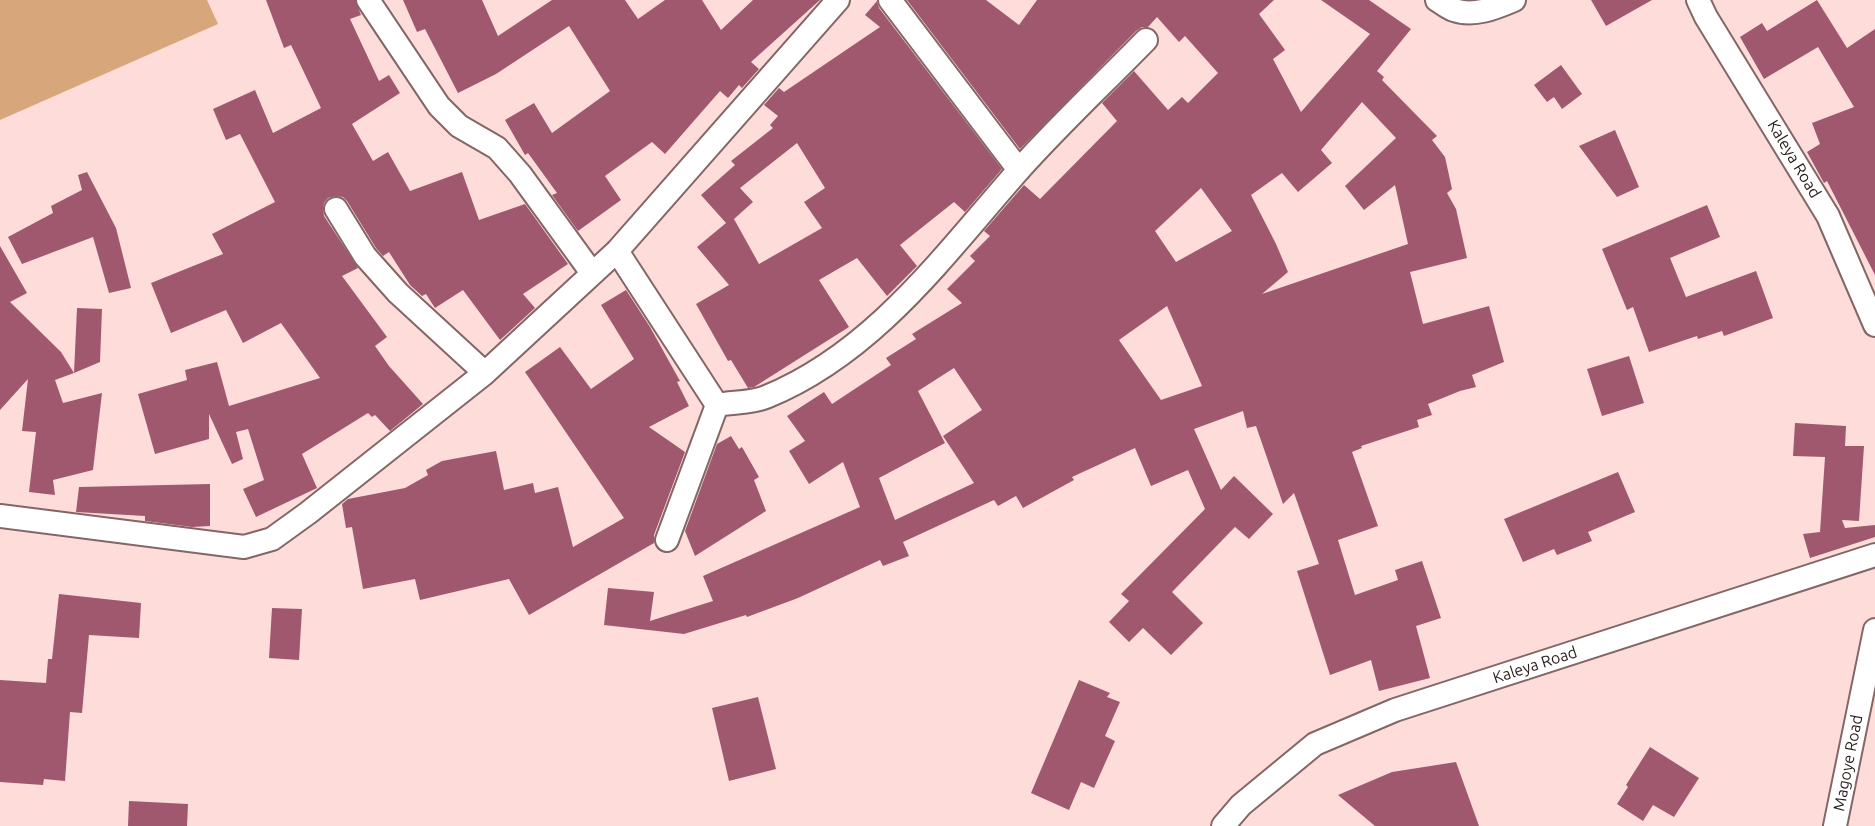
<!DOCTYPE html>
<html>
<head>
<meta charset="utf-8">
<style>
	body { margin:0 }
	canvas { display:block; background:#fddcda }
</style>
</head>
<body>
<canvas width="1875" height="826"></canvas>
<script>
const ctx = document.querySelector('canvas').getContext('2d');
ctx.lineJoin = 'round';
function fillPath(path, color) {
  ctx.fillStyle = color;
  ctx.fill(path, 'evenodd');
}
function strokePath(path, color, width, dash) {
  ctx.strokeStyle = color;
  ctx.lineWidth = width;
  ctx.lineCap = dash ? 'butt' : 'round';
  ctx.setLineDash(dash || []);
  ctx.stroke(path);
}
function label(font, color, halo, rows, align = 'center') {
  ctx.font = font + ' Ubuntu,sans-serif';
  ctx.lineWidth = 5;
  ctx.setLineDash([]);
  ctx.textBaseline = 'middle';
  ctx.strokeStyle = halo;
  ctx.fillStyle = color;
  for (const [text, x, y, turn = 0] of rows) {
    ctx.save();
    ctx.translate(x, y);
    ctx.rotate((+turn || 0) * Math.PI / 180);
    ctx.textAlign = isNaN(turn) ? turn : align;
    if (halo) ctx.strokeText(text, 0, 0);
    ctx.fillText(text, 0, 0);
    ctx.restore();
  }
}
fillPath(new Path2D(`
	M 0,0 L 207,0 L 218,24 L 0,120 Z`), '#d8a67b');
fillPath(new Path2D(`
	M 266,0 L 355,0 L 361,15 L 350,19 L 379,81 L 389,75 L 400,93 L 352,124 L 373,161 L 388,152 L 410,191 L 462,172 L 479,220 L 525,204 L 568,264 L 523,294 L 535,308 L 500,340 L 463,290 L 435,308 L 426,294 L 422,296 L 410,285 L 389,252 L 383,256 L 376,248 L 347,201 L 343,197 L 336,196 L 328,198 L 324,203 L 323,209 L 324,216 L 358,268 L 342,276 L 387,337 L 375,346 L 389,366 L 423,404 L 390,431 L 375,415 L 372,417 L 368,413 L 302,454 L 317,488 L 256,517 L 243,489 L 264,480 L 248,429 L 236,432 L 243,459 L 232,464 L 209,414 L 209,439 L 155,454 L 138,394 L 187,380 L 185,370 L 217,362 L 229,406 L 320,378 L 281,323 L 243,343 L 226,310 L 171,333 L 151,283 L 223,254 L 212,234 L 275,202 L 240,134 L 226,140 L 213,109 L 255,90 L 273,133 L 321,108 L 291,45 L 284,48 Z
	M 403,0 L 482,0 L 498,36 L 552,0 L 625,0 L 638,19 L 665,0 L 702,0 L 721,30 L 753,0 L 820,0 L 751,62 L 759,69 L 742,88 L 739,85 L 728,98 L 720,91 L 665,154 L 652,142 L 605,176 L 621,200 L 578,231 L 552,195 L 557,193 L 528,153 L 525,155 L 505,120 L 534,103 L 552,133 L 610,91 L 569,26 L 496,74 L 458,93 L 425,29 L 417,32 Z
	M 907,0 L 986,0 L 1019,25 L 1037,0 L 1274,0 L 1259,14 L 1285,50 L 1273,59 L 1301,112 L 1370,34 L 1321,0 L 1369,0 L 1411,29 L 1377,71 L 1384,77 L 1382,80 L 1437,136 L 1432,140 L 1445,157 L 1452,189 L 1447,193 L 1456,209 L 1467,258 L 1410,272 L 1423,324 L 1489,306 L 1504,362 L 1472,375 L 1476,387 L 1460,391 L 1428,404 L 1432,415 L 1417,420 L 1419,427 L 1361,446 L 1362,448 L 1352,452 L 1378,526 L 1338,540 L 1355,595 L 1398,580 L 1395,570 L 1422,561 L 1441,618 L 1416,626 L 1430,678 L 1379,691 L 1371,660 L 1330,675 L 1297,571 L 1319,564 L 1294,493 L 1283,504 L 1256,426 L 1247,428 L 1243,411 L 1194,429 L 1221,490 L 1234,476 L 1273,514 L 1249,539 L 1235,527 L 1172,592 L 1203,623 L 1171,655 L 1143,628 L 1129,642 L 1109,622 L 1129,601 L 1121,594 L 1205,509 L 1188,470 L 1151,486 L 1135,448 L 1072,477 L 1074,480 L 1023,508 L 1016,496 L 998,506 L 994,500 L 903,542 L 909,556 L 883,566 L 880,560 L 798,598 L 747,617 L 746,615 L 684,634 L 604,625 L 608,588 L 654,592 L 650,621 L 713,601 L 703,576 L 860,507 L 843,462 L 809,484 L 789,451 L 805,441 L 787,416 L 824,392 L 832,404 L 891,365 L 886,358 L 916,339 L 912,334 L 962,303 L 947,289 L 975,261 L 970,256 L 990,236 L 984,231 L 1024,185 L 1040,199 L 1117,121 L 1102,103 L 1134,71 L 1168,110 L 1182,97 L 1188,103 L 1218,73 L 1185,36 L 1179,42 L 1157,17 L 1148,27 L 1142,27 L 1136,31 L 1020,149 ZM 1362,102 L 1396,138 L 1345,186 L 1364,210 L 1395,185 L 1408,244 L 1262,294 L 1288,272 L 1276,244 L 1251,195 L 1282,173 L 1298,192 L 1332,163 L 1321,150 ZM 1201,188 L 1232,231 L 1176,262 L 1155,231 ZM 1167,306 L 1202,386 L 1161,400 L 1119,340 ZM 954,368 L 982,410 L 943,436 L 974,483 L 895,520 L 879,478 L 945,443 L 918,391 Z
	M 1591,0 L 1652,0 L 1606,26 Z
	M 1817,0 L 1847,48 L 1875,29 L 1875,275 L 1827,181 L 1824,183 L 1807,152 L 1820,144 L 1812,123 L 1854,107 L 1818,47 L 1764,79 L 1740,37 L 1762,23 L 1767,31 Z
	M 877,1 L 879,8 L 1002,169 L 965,212 L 954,202 L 900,245 L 917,266 L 887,296 L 857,258 L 819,280 L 849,327 L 754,387 L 748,388 L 731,360 L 728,361 L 696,304 L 729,285 L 697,247 L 726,223 L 701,195 L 735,165 L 731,161 L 773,128 L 770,125 L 778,116 L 764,105 L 779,88 L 784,92 L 880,27 L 865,15 ZM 797,143 L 825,188 L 804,202 L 822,228 L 759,264 L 734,219 L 753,202 L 740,188 Z
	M 1561,65 L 1582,94 L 1562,109 L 1554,97 L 1547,102 L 1534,85 Z
	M 1615,130 L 1639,187 L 1617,197 L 1579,146 Z
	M 87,172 L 116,228 L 131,288 L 109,293 L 93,237 L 22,264 L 8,237 L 53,213 L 51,206 L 82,190 L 78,175 Z
	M 1707,205 L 1720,237 L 1670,258 L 1686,297 L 1756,271 L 1773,318 L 1724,336 L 1722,331 L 1698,339 L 1697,336 L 1649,352 L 1633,307 L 1627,310 L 1602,249 Z
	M 0,246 L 27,293 L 10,302 L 61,352 L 74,373 L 55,380 L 63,403 L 102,393 L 93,470 L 53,480 L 55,495 L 29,492 L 36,432 L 22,431 L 28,379 L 0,410 Z
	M 626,290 L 650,327 L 680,381 L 677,382 L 689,406 L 649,427 L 685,452 L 654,535 L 654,543 L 529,615 L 509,579 L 420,600 L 415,579 L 363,589 L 352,527 L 346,528 L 342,504 L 348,499 L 405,488 L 428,475 L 426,470 L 442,461 L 496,451 L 504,490 L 533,483 L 535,493 L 558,487 L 573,547 L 624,518 L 525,372 L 560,347 L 591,389 L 634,359 L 601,305 Z
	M 77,308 L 102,309 L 100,362 L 74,373 Z
	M 1629,356 L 1644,403 L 1602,416 L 1587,369 Z
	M 1795,423 L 1846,426 L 1845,446 L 1864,446 L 1859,521 L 1842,520 L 1845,528 L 1875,525 L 1875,537 L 1810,558 L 1803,534 L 1820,532 L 1825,457 L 1793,456 Z
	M 731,436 L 739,449 L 742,447 L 759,477 L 754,480 L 766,511 L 695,556 L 685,531 L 717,444 Z
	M 1618,472 L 1635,512 L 1588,532 L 1592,541 L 1557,555 L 1554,549 L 1523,562 L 1504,519 Z
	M 210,484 L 210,526 L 192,527 L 145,521 L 145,516 L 76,512 L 79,487 Z
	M 59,594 L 141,603 L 139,638 L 89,635 L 82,713 L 70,712 L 65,781 L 44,779 L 43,785 L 0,782 L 0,680 L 46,683 L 48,659 L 52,659 Z
	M 272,608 L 302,609 L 299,660 L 269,658 Z
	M 1079,680 L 1110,693 L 1107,697 L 1120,702 L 1105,736 L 1115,741 L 1094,788 L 1081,782 L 1069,810 L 1031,793 Z
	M 758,697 L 776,769 L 729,781 L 712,708 Z
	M 1650,747 L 1699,778 L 1674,817 L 1653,805 L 1643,821 L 1617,804 L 1628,787 L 1626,785 Z
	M 1456,762 L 1479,826 L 1375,826 L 1338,795 L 1392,772 Z
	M 129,801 L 188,804 L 187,826 L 128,826 Z`), '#a0586e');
const minor = new Path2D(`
	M 368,0 L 439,106 L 459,126 L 497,148 L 520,174 L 592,273
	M 890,0 L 1019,170
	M 1437,0 C 1442,3 1448,8 1454,10 C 1474,17 1495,8 1514,0
	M 1698,0 L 1706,17 L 1828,216 L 1875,325
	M 336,209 L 365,256 L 398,293 L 485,373
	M 617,251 L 717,405 L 667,540
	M 717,405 C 732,402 752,403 766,397 C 874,353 944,255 1018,171 C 1058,126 1103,84 1146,40
	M 0,516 L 244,547 L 272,539 L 308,513 L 485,373 L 617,251 L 838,0
	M 1223,826 L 1241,805 L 1315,744 L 1395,710 L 1875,555
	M 1835,826 L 1875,630`);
strokePath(minor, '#836665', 26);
strokePath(minor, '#fff', 22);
label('16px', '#281c1b', '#fff', [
	["Kaleya Road",1794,159,59],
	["Kaleya Road",1535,665,-18],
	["Magoye Road",1848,763,-79]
]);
</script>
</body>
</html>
